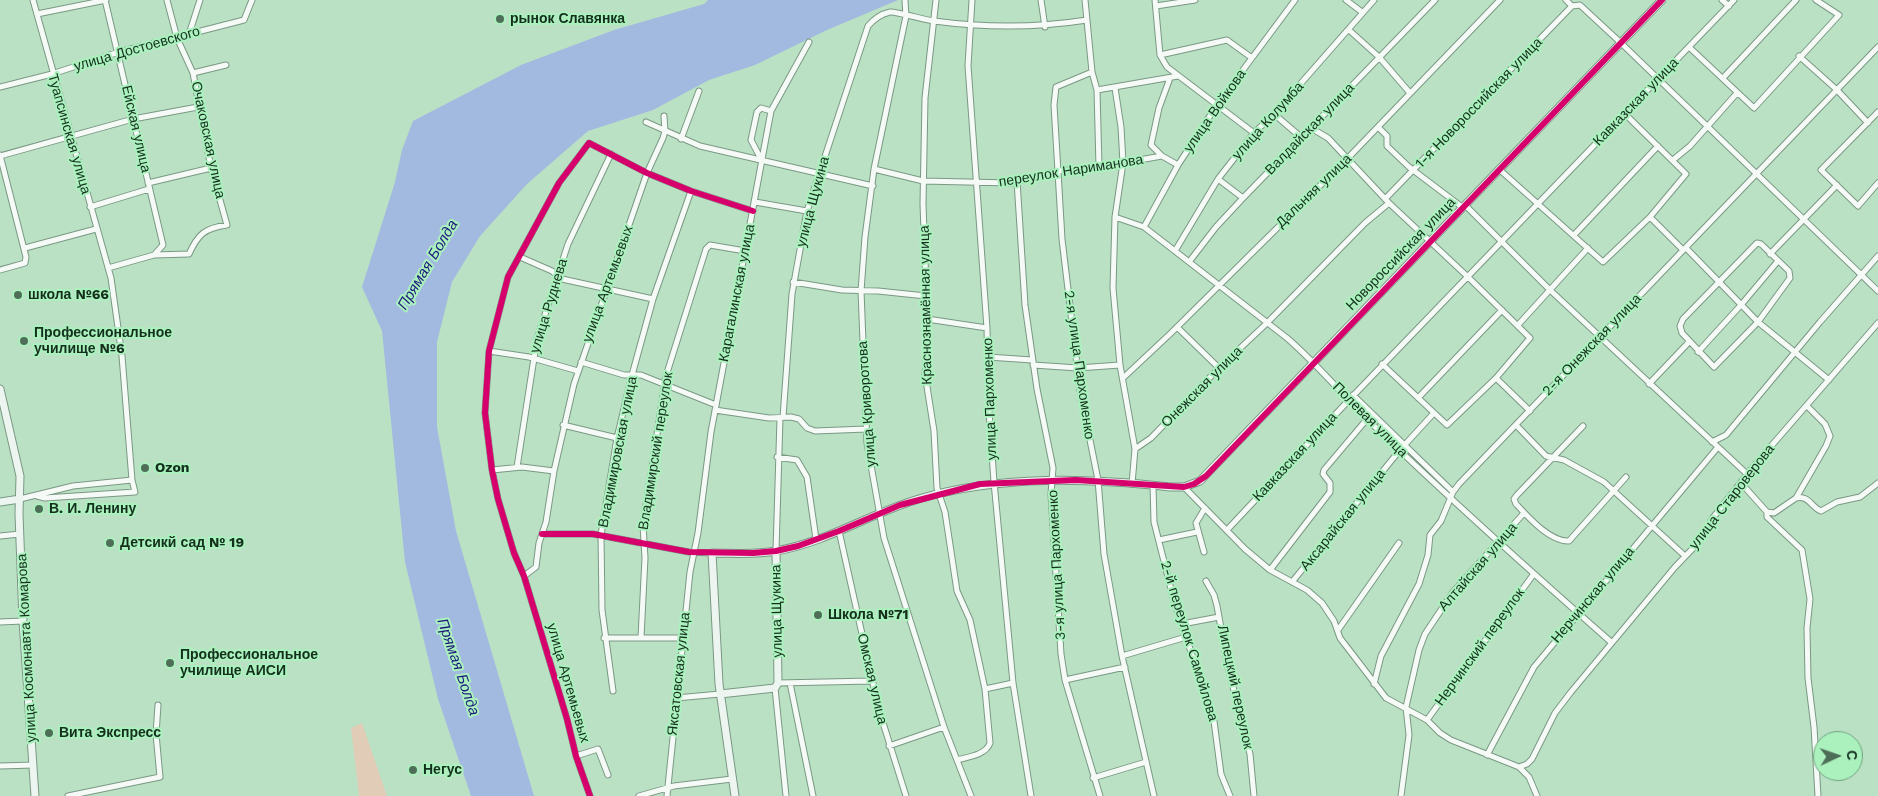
<!DOCTYPE html>
<html>
<head>
<meta charset="utf-8">
<style>
	body { margin:0 }
	#map { position:relative; width:1878px; height:796px; overflow:hidden; background:#bbe1c5; font-family:"Work Sans",sans-serif }
	canvas { display:block }
	.north { position:absolute; left:1813px; top:731px; width:50px; height:50px; box-sizing:border-box; background:#abf1be; border:1px solid #6fa47e; border-radius:50%; rotate:87deg; font-size:14px; font-weight:700; line-height:20px; text-align:center; color:#14301d }
	.north::after { content:''; display:block; margin:auto; width:18px; height:22px; background:#4e6e58; clip-path:polygon(50% 0,100% 100%,50% 72%,0 100%) }
</style>
</head>
<body>
<div id="map">
<canvas width="1878" height="796"></canvas>
<div class="north">С</div>
</div>
<script>
const ctx = document.querySelector('canvas').getContext('2d');
ctx.lineJoin = 'round';
function fillPath(path, color) {
  ctx.fillStyle = color;
  ctx.fill(path, 'evenodd');
}
function strokePath(path, color, width, dash) {
  ctx.strokeStyle = color;
  ctx.lineWidth = width;
  ctx.lineCap = dash ? 'butt' : 'round';
  ctx.setLineDash(dash || []);
  ctx.stroke(path);
}
function label(font, color, halo, rows, align = 'center') {
  ctx.font = font + ' "Work Sans",sans-serif';
  ctx.lineWidth = 4;
  ctx.setLineDash([]);
  ctx.textBaseline = 'middle';
  ctx.strokeStyle = halo;
  ctx.fillStyle = color;
  for (const [text, x, y, turn = 0] of rows) {
    ctx.save();
    ctx.translate(x, y);
    ctx.rotate((+turn || 0) * Math.PI / 180);
    ctx.textAlign = isNaN(turn) ? turn : align;
    if (halo) ctx.strokeText(text, 0, 0);
    ctx.fillText(text, 0, 0);
    ctx.restore();
  }
}
fillPath(new Path2D(`
	M 362,723 L 387,796 L 359,796 L 351,728 Z`), '#e0ccb7');
fillPath(new Path2D(`
	M 708,0 L 898,0 L 827,30 L 755,65 L 709,80 L 653,110 L 588,131 L 527,184 L 480,236 L 452,282 L 437,342 L 437,427 L 456,531 L 534,796 L 471,796 L 438,699 L 405,562 L 382,331 L 362,287 L 395,182 L 402,150 L 413,121 L 521,65 L 614,30 L 704,4 Z`), '#a2b9e0');
const street = new Path2D(`
	M 105,0 L 163,245 L 154,255
	M 936,0 L 925,98 L 923,204 L 928,343 L 925,374 L 934,431 L 937,488 L 945,512 L 957,591 L 970,620 L 985,689 L 990,743 C 986,755 968,757 957,760
	M 972,0 L 968,66 L 987,328 L 989,411 L 994,482 L 1013,683 L 1031,796
	M 1041,0 L 1045,27
	M 1085,0 L 1092,72 L 1097,90 L 1099,167
	M 1155,0 L 1160,55 L 1167,67 L 1254,133
	M 1346,0 L 1362,12
	M 1566,0 L 1572,6 L 1580,5 L 1621,43 L 1878,291
	M 1722,0 L 1729,6
	M 905,1 L 906,16 L 874,169 L 865,237 L 861,291 L 867,443 L 884,538 L 944,727 L 971,796
	M 1156,6 L 1195,0
	M 37,14 L 106,0
	M 1349,30 L 1379,57 L 1410,93
	M 189,34 L 200,0
	M 1689,47 L 1754,108 L 1839,15 L 1816,0
	M 1160,55 L 1227,40 L 1252,58
	M 1799,56 L 1837,90 L 1868,123
	M 1092,72 L 1056,87 L 1054,105 L 1062,239 L 1080,390 L 1098,480 L 1104,554 L 1122,656 L 1154,796
	M 193,73 L 226,65
	M 1723,78 L 1796,0
	M 0,87 L 52,74 L 119,52 L 244,20 L 252,0
	M 1115,88 L 1121,127 L 1123,163 L 1115,217 L 1113,288 L 1120,365 L 1135,449 L 1132,484
	M 1097,90 L 1178,76
	M 1878,112 L 1821,170 L 1858,206 L 1878,183
	M 1274,114 L 1302,138
	M 646,122 L 700,146 L 873,186
	M 1378,127 L 1387,136 L 1387,146 L 1409,167 L 1462,207
	M 1311,128 L 1328,138 L 1389,203 L 1468,277 L 1530,338 L 1496,378 L 1447,425 L 1382,364
	M 681,139 L 699,91
	M 0,155 L 26,257 L 25,263 L 0,270
	M 0,156 L 133,119 L 198,107
	M 1162,156 L 1151,145 L 1159,108 L 1170,78
	M 1673,160 L 1690,146 L 1737,93
	M 762,161 L 751,140 L 757,112 L 761,108 L 771,111
	M 874,169 L 923,181 L 1011,183 L 1058,171 L 1099,167 L 1162,156 L 1178,165
	M 1500,170 L 1603,262 L 1650,217 L 1686,174 L 1625,114
	M 1218,179 L 1243,198
	M 1017,181 L 1025,305 L 1037,389 L 1053,468 L 1051,494 L 1061,654 L 1065,680 L 1100,796
	M 148,183 L 211,168
	M 1385,199 L 1572,6
	M 755,202 L 807,211
	M 1465,205 L 1550,290 L 1747,474
	M 90,207 L 149,189
	M 1115,217 L 1144,227 L 1287,338 C 1316,363 1340,392 1367,419 C 1446,496 1528,569 1611,642
	M 1650,217 L 1683,250
	M 1144,227 L 1178,165 L 1217,105 L 1295,0
	M 1574,235 L 1658,146
	M 1757,243 L 1761,244 L 1789,271 L 1790,278 L 1758,322 L 1714,367 L 1682,333 L 1680,326 L 1683,319 Z
	M 25,248 L 96,229
	M 1686,248 L 1758,322 L 1829,380
	M 1175,251 L 1218,179 L 1254,133 L 1274,114 L 1374,0
	M 1770,254 L 1837,185
	M 520,257 L 552,271 L 562,279 L 653,299
	M 1189,262 L 1216,227 L 1243,198 L 1435,0
	M 108,268 L 154,255 L 189,254 C 198,234 205,228 227,225 L 211,168 L 193,73 L 177,38 L 167,0
	M 793,282 L 842,290 L 878,291 L 926,296
	M 927,319 L 987,328
	M 1518,325 L 1588,248
	M 1177,327 L 1219,368
	M 489,351 L 529,357 L 578,371
	M 1698,352 L 1741,305 L 1778,261
	M 988,357 L 1032,360
	M 581,362 L 624,375 L 641,375 L 716,405
	M 1033,365 L 1078,368 L 1120,365
	M 1123,378 L 1170,334 L 1348,158 L 1500,0
	M 1496,378 L 1530,411
	M 1649,384 L 1689,342
	M 1353,395 L 1453,492
	M 1418,398 L 1502,310
	M 715,410 L 769,418 L 791,417 L 799,419 L 807,428 L 815,431 L 866,429
	M 783,417 L 792,294 L 807,211 L 868,26 C 874,19 881,14 890,12 C 895,11 925,20 934,21 C 986,28 1036,28 1087,20
	M 563,425 L 617,438
	M 1516,425 L 1546,456 L 1564,460 L 1604,482 L 1685,556
	M 1583,426 L 1517,495 L 1514,499 L 1516,504 C 1528,517 1550,542 1569,541 L 1626,477
	M 1712,442 L 1726,435 L 1820,322 L 1878,256
	M 1135,449 L 1151,438 L 1219,368 L 1267,323 L 1365,223 L 1389,203
	M 777,457 L 797,460 L 807,477 L 816,539
	M 517,467 L 537,339 L 568,244 L 611,154
	M 492,470 L 522,467 L 554,471
	M 1741,483 L 1767,512 L 1774,513 L 1796,498 L 1826,446 L 1830,436 L 1825,424 L 1807,406
	M 1153,485 L 1154,522 L 1174,601 L 1214,721 L 1221,774 L 1230,796
	M 1184,487 L 1245,549 L 1270,570 L 1307,590 L 1322,603 L 1334,621 L 1340,638 L 1386,698 L 1427,720 L 1440,733 L 1451,740 L 1519,767 L 1529,777 L 1537,796
	M 37,496 L 45,498 L 135,492 L 132,480
	M 1796,498 C 1809,495 1811,507 1821,511 L 1837,502 L 1860,497 L 1878,483
	M 20,499 L 73,486 L 132,480 L 122,356 L 111,278 L 33,0
	M 1767,512 L 1767,517 L 1802,550 L 1810,599 L 1807,628 L 1808,678 L 1814,727 L 1818,796
	M 1227,530 L 1349,400 L 1734,0
	M 839,531 L 879,710 L 906,796
	M 542,534 L 593,534 L 689,552 L 712,553
	M 0,536 L 20,534
	M 1159,540 L 1197,532
	M 776,551 L 780,418
	M 1204,552 L 1196,523 L 1205,508
	M 1270,570 L 1330,492 L 1330,483 L 1323,474 L 1324,470 L 1367,419
	M 524,576 L 536,567 L 539,543 L 546,522 L 554,471 L 574,384 L 647,173 L 663,138 L 665,131 L 664,116
	M 1206,581 L 1214,595 L 1217,606 L 1228,667 L 1250,754 L 1254,796
	M 1292,582 L 1400,450 L 1433,414
	M 0,622 L 23,621
	M 1182,624 L 1219,617
	M 1338,630 L 1399,543
	M 641,637 L 645,558 L 643,525 L 666,376 L 706,249 L 710,245 L 745,251
	M 604,638 L 683,638
	M 1122,656 L 1186,637
	M 1065,680 L 1125,667
	M 778,683 L 872,681
	M 790,683 L 813,796
	M 1374,684 L 1381,656 L 1419,584 L 1428,555 L 1430,535 L 1441,521 L 1453,492 L 1459,484 L 1878,47
	M 775,688 L 786,796
	M 985,689 L 1013,683
	M 613,691 L 602,610 L 601,535 L 617,438 L 632,375 L 653,299 L 691,191
	M 676,698 L 720,694
	M 1427,720 L 1533,575
	M 889,746 L 944,727
	M 1487,755 L 1534,667 L 1718,447
	M 576,756 L 598,749 L 608,775
	M 0,766 L 33,765
	M 1519,767 L 1527,764 L 1532,759 L 1555,713 L 1571,692 L 1675,567 L 1699,542 L 1712,519 L 1753,467 L 1878,323
	M 1093,778 L 1146,762
	M 68,796 L 160,777 L 156,734 L 158,705
	M 590,796 L 576,756 L 567,719 L 524,576 L 514,553 L 498,499 L 492,470 L 485,413 L 489,351 L 508,277 L 559,183 L 589,143 L 647,173 L 691,191 L 753,211
	M 639,796 L 674,786 L 732,779
	M 667,796 L 690,572 L 698,533 L 711,432 L 745,251 L 771,111 L 809,42
	M 1401,796 L 1409,735 L 1406,707 L 1419,650 L 1425,634 L 1453,592 L 1524,513`);
const secondary = new Path2D(`
	M 0,389 L 20,476 L 19,514 L 23,621 L 35,796
	M 0,502 L 20,499
	M 720,694 L 775,688 L 778,683 L 776,551
	M 735,796 L 719,684 L 712,553 C 733,553 755,555 776,551 C 828,542 872,512 922,498 C 1003,475 1087,478 1170,487 L 1184,487 L 1200,481 L 1662,0`);
strokePath(street, '#7a9884', 7);
strokePath(secondary, '#7a9884', 9);
strokePath(street, '#f5faf6', 5);
strokePath(secondary, '#edf5f0', 7);
strokePath(new Path2D(`
	M 542,534 L 593,534 L 689,552 L 753,553 L 776,551 L 798,546 L 839,531 L 900,505 L 980,484 L 1076,480 L 1184,487 L 1194,484 L 1206,476 L 1662,0
	M 590,796 L 576,756 L 567,719 L 524,576 L 514,553 L 498,499 L 492,470 L 485,413 L 489,351 L 508,277 L 559,183 L 589,143 L 647,173 L 691,191 L 753,211`), '#d6006c', 6);
for (const [x, y, r, color] of [
	[500,19,5,"#4e6e58"],
	[18,295,5,"#4e6e58"],
	[24,341,5,"#4e6e58"],
	[145,468,5,"#4e6e58"],
	[39,509,5,"#4e6e58"],
	[110,543,5,"#4e6e58"],
	[818,615,5,"#4e6e58"],
	[170,663,5,"#4e6e58"],
	[49,733,5,"#4e6e58"],
	[413,770,5,"#4e6e58"]
]) {
  const dot = new Path2D();
  dot.arc(x, y, r, 0, 2 * Math.PI);
  ctx.fillStyle = color;
  ctx.fill(dot);
  strokePath(dot, '#abf1be', 2);
}
label('bold 14px', '#14301d', '#abf1be', [
	["рынок Славянка",510,19],
	["школа №66",28,295],
	["Профессиональное",34,333],
	["училище №6",34,349],
	["Ozon",155,468],
	["В. И. Ленину",49,509],
	["Детсикй сад № 19",120,543],
	["Школа №71",828,615],
	["Профессиональное",180,655],
	["училище АИСИ",180,671],
	["Вита Экспресс",59,733],
	["Негус",423,770]
], 'left');
label('14px', '#14301d', '#abf1be', [
	["улица Достоевского",137,49,-16],
	["Кавказская улица",1636,102,-46],
	["1-я Новороссийская улица",1479,103,-46],
	["улица Войкова",1215,111,-55],
	["улица Колумба",1268,121,-48],
	["Ейская улица",136,129,77],
	["Валдайская улица",1310,129,-46],
	["Туапсинская улица",69,134,74],
	["Очаковская улица",208,140,78],
	["переулок Нариманова",1071,171,-9],
	["Дальняя улица",1314,191,-44],
	["улица Щукина",813,202,-75],
	["Новороссийская улица",1401,254,-46],
	["улица Артемьевых",608,284,-70],
	["Карагалинская улица",737,293,-79],
	["Краснознамённая улица",926,305,-91],
	["улица Руднева",549,306,-73],
	["2-я Онежская улица",1592,345,-46],
	["2-я улица Пархоменко",1079,365,82],
	["Онежская улица",1202,387,-45],
	["улица Пархоменко",990,399,-92],
	["улица Криворотова",867,404,-94],
	["Полевая улица",1370,420,45],
	["Владимирский переулок",656,451,-81],
	["Владимировская улица",618,452,-79],
	["Кавказская улица",1295,457,-47],
	["улица Староверова",1732,497,-52],
	["Аксарайская улица",1343,520,-51],
	["3-я улица Пархоменко",1057,565,-93],
	["Алтайская улица",1478,567,-49],
	["Нерчинская улица",1593,595,-50],
	["улица Щукина",777,611,-91],
	["2-й переулок Самойлова",1189,641,73],
	["Нерчинский переулок",1480,647,-54],
	["улица Космонавта Комарова",27,648,-93],
	["Яксатовская улица",679,674,-84],
	["Омская улица",872,679,77],
	["улица Артемьевых",568,683,74],
	["Липецкий переулок",1235,687,78]
]);
label('italic 15px', '#1b197b', '#abf1be', [
	["Прямая Болда",428,265,-59],
	["Прямая Болда",458,667,71]
]);
</script>
</body>
</html>
